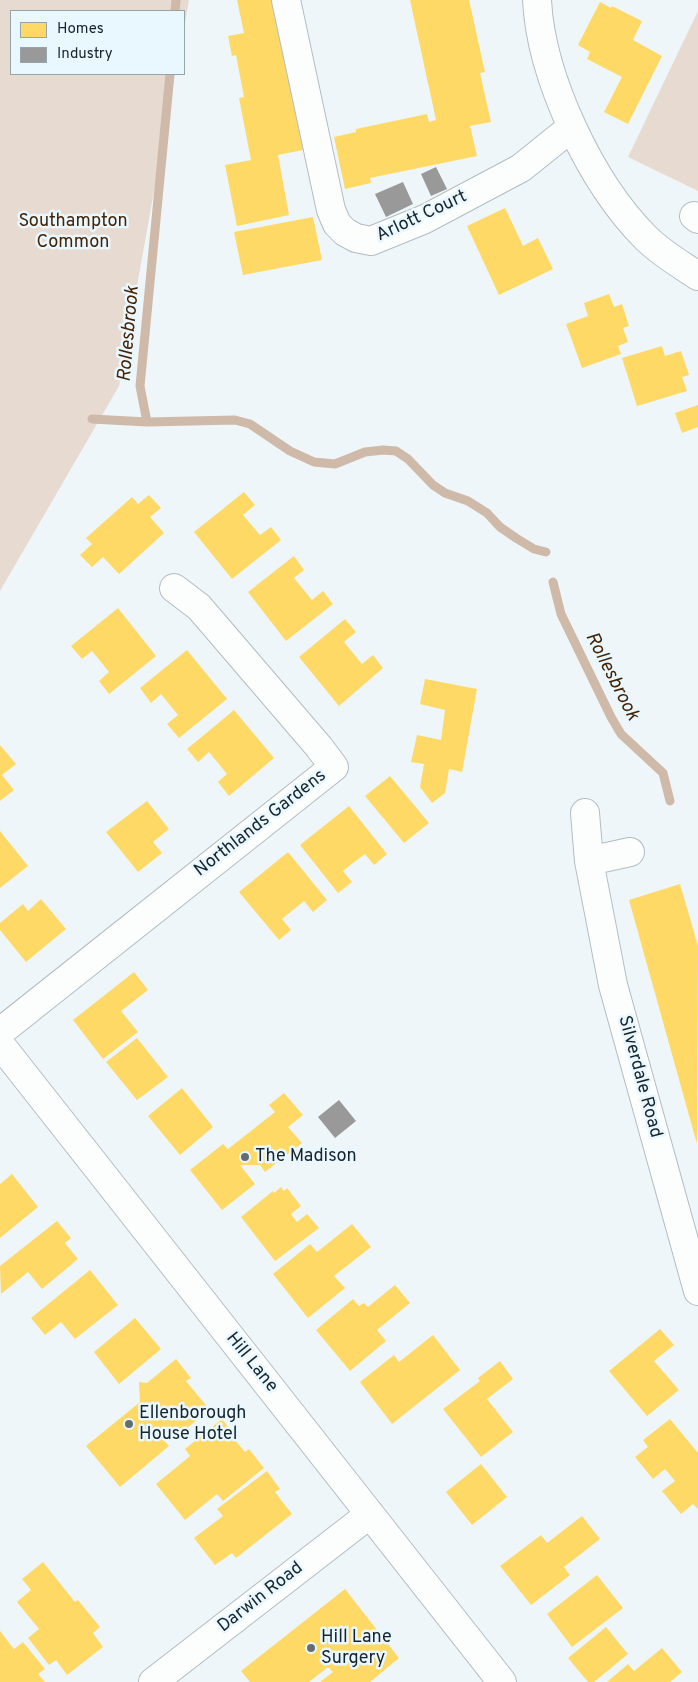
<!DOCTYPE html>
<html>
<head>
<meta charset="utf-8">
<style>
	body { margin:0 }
	#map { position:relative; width:698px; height:1682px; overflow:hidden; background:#eef6f9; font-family:Overpass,sans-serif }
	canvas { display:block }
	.legend { position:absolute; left:10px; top:10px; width:175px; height:65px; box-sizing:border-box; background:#e9f7fe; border:1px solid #95a3aa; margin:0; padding:6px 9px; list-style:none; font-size:15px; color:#17242b }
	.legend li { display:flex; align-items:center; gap:10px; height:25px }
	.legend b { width:25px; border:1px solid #95a3aa }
</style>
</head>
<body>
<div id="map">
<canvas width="698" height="1682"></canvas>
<ul class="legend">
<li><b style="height:14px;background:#ffd966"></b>Homes</li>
<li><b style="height:14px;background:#999"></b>Industry</li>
</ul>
</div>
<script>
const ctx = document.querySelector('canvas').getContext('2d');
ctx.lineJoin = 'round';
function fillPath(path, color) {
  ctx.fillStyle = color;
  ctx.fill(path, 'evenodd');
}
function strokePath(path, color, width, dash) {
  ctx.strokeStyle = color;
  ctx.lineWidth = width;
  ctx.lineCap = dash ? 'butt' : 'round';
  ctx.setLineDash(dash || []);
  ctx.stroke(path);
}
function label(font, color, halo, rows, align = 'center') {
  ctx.font = font + ' Overpass,sans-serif';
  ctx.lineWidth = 5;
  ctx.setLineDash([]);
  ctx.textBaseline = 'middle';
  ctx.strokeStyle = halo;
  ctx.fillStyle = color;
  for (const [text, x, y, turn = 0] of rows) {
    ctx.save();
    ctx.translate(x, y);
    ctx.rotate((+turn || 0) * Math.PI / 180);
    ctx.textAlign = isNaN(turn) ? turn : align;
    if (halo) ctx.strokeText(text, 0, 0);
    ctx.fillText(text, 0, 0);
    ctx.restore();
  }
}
fillPath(new Path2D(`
	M 0,0 L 189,0 L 184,29 L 184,11 L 11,11 L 11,74 L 175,74 L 119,386 L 0,591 Z
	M 698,11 L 698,191 L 628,157 Z`), '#e6dad1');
fillPath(new Path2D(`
	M 237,0 L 274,0 L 303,150 L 278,155 L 289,215 L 237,226 L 225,165 L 251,160 L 239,98 L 244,97 L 236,55 L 232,56 L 228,36 L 244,33 Z
	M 410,0 L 469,0 L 485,72 L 480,73 L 491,122 L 470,126 L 477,156 L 370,178 L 371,183 L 345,189 L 334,137 L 356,132 L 356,129 L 427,114 L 429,122 L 436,120 Z
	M 600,2 L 611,8 L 612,6 L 642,21 L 633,40 L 662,56 L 628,124 L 604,112 L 622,77 L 587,59 L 590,52 L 578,45 Z
	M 505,208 L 523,246 L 538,238 L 553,269 L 499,295 L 467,226 Z
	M 313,217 L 322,260 L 243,275 L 234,232 Z
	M 609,294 L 614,307 L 622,304 L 629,326 L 623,328 L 628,342 L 618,346 L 621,354 L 582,368 L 566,324 L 588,316 L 584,303 Z
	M 662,346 L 665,356 L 681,351 L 689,375 L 682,377 L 687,391 L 637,406 L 622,358 Z
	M 698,405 L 698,427 L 682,433 L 675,413 Z
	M 244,492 L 255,505 L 243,515 L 260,535 L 271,527 L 281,540 L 232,579 L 194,532 Z
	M 149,495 L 161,508 L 150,517 L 164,533 L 119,574 L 103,557 L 92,567 L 80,555 L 92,544 L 86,538 L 132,497 L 138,504 Z
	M 294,556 L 304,570 L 294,578 L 312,600 L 323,591 L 333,604 L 286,641 L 248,592 Z
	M 118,608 L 156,656 L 109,694 L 99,681 L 109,672 L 101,662 L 92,651 L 82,659 L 71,646 Z
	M 345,619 L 356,632 L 344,642 L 362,664 L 373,655 L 383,668 L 339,706 L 299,657 Z
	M 187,650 L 227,699 L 179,738 L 167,724 L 178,715 L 161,694 L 151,703 L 140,688 Z
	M 425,679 L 477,689 L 462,772 L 449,769 L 445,793 L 432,803 L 420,787 L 424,764 L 411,762 L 417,735 L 441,740 L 445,710 L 420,704 Z
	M 234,710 L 274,758 L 229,796 L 218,782 L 227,774 L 209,752 L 198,762 L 187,749 Z
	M 0,745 L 16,764 L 2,775 L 14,790 L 0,801 Z
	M 390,776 L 429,823 L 404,843 L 365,796 Z
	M 147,801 L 169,829 L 153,842 L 162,853 L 138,872 L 106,832 Z
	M 349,806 L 387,854 L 374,865 L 365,854 L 353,863 L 343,871 L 352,882 L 338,893 L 300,845 Z
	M 0,831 L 28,866 L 0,888 Z
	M 288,852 L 327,900 L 313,912 L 304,901 L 282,919 L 291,930 L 279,940 L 239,892 Z
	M 680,884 L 698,946 L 697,1144 L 629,900 Z
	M 41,899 L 66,929 L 26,962 L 0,930 L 0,923 L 23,904 L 28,911 Z
	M 134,972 L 148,990 L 121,1011 L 138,1032 L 103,1059 L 73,1020 Z
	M 137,1038 L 168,1077 L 137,1100 L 106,1062 Z
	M 182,1088 L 213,1127 L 180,1155 L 148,1116 Z
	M 284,1093 L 303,1115 L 288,1127 L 302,1143 L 265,1172 L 260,1165 L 240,1165 L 255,1184 L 222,1210 L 190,1170 L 223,1144 L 228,1149 L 275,1112 L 269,1105 Z
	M 12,1174 L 38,1207 L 0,1238 L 0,1184 Z
	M 281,1187 L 284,1191 L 287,1188 L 301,1206 L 291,1214 L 297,1222 L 307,1214 L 319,1228 L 275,1261 L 241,1217 L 273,1191 L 274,1193 Z
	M 57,1221 L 71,1238 L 65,1243 L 78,1259 L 42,1289 L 28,1272 L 1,1294 L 0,1266 Z
	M 352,1224 L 371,1247 L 334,1276 L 345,1288 L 308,1318 L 273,1274 L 310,1244 L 317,1252 Z
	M 90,1270 L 118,1305 L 75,1339 L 61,1322 L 45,1335 L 31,1318 Z
	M 395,1285 L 410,1303 L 377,1330 L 386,1341 L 350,1371 L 316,1330 L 353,1299 L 359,1306 L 364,1303 L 368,1307 Z
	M 135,1318 L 161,1349 L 119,1384 L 94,1352 Z
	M 660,1329 L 674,1345 L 654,1361 L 679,1390 L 647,1416 L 609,1371 Z
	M 433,1335 L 460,1370 L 392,1424 L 360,1382 L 394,1355 L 399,1362 Z
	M 176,1359 L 191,1378 L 186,1381 L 210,1410 L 183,1431 L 182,1437 L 165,1432 L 160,1436 L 169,1446 L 120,1487 L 86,1446 L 140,1402 L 139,1382 L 147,1383 Z
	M 500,1361 L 513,1379 L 487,1399 L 513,1432 L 481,1457 L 443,1409 L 480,1381 L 478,1378 Z
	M 222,1419 L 237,1438 L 235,1440 L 245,1452 L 249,1449 L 264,1468 L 223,1501 L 217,1494 L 185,1520 L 156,1484 L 190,1456 L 185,1449 Z
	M 670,1419 L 698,1453 L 698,1509 L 693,1504 L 681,1514 L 662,1491 L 675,1481 L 665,1469 L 653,1479 L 635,1457 L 648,1447 L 643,1440 Z
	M 481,1464 L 507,1497 L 472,1525 L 446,1492 Z
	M 267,1471 L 280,1489 L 275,1492 L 292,1514 L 236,1558 L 232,1553 L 215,1565 L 194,1538 L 223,1516 L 217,1509 Z
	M 582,1516 L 600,1539 L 564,1567 L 570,1575 L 531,1605 L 500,1566 L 541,1535 L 547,1543 Z
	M 43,1562 L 75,1602 L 78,1600 L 100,1627 L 93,1633 L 103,1647 L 67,1675 L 56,1660 L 49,1665 L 28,1638 L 39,1629 L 17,1602 L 31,1590 L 22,1579 Z
	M 597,1575 L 623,1608 L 572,1647 L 547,1614 Z
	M 345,1589 L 399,1658 L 370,1682 L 320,1682 L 333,1672 L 328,1667 L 309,1682 L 250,1682 L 241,1671 Z
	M 606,1627 L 628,1654 L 594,1682 L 588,1682 L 568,1658 Z
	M 0,1631 L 14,1649 L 23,1642 L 45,1669 L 38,1674 L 45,1682 L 0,1682 Z
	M 662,1648 L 682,1672 L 670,1682 L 607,1682 L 628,1664 L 634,1671 Z`), '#ffd966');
fillPath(new Path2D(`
	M 436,167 L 447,189 L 431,196 L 421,174 Z
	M 403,182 L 413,204 L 386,217 L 375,194 Z
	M 339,1100 L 356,1121 L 335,1138 L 318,1117 Z`), '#999');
strokePath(new Path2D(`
	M 175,11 L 176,0
	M 92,419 L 147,422 L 235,420 L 250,424 L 290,451 L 314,462 L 335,464 L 365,452 L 383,450 L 396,451 L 408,459 L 433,485 L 445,493 L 468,501 L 487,513 L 500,527 L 516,538 L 534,549 L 546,552
	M 147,422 L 140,386 L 170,74
	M 553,582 L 561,614 L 611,717 L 621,734 L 663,773 L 670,801`), '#cfb9a8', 9);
const minor = new Path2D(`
	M 286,0 L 331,210 L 337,224 L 345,232 L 356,238 L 371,241 L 425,219 L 521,168 L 572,127
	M 537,0 C 541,78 591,183 646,238 C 661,253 680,264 698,276
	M 694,216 L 698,219
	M 585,813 L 589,861 L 613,985 L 698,1291
	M 589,861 L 630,852
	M 0,1032 L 334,767 L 319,747 L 199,607 L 174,588
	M 0,1044 L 502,1682
	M 153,1682 L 370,1514`);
strokePath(minor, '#b3bcc1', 30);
strokePath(minor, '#fcfefe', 28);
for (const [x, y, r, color] of [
	[245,1157,5,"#626e73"],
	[129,1424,5,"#626e73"],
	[311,1648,5,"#626e73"]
]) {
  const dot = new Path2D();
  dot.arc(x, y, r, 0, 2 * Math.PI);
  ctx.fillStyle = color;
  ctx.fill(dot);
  strokePath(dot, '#e9f7fe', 2);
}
label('18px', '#17242b', '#e9f7fe', [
	["Arlott Court",422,217,-25],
	["Northlands Gardens",261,824,-38],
	["Silverdale Road",639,1077,75],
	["Hill Lane",251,1363,51],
	["Darwin Road",261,1598,-38]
]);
label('18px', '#462305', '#e9f7fe', [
	["Southampton",73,222],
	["Common",73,243]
]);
label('18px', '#17242b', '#e9f7fe', [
	["The Madison",255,1157],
	["Ellenborough",139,1414],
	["House Hotel",139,1435],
	["Hill Lane",321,1638],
	["Surgery",321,1659]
], 'left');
label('italic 19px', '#462305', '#e9f7fe', [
	["Rollesbrook",130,334,-85],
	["Rollesbrook",611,677,63]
]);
</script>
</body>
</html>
